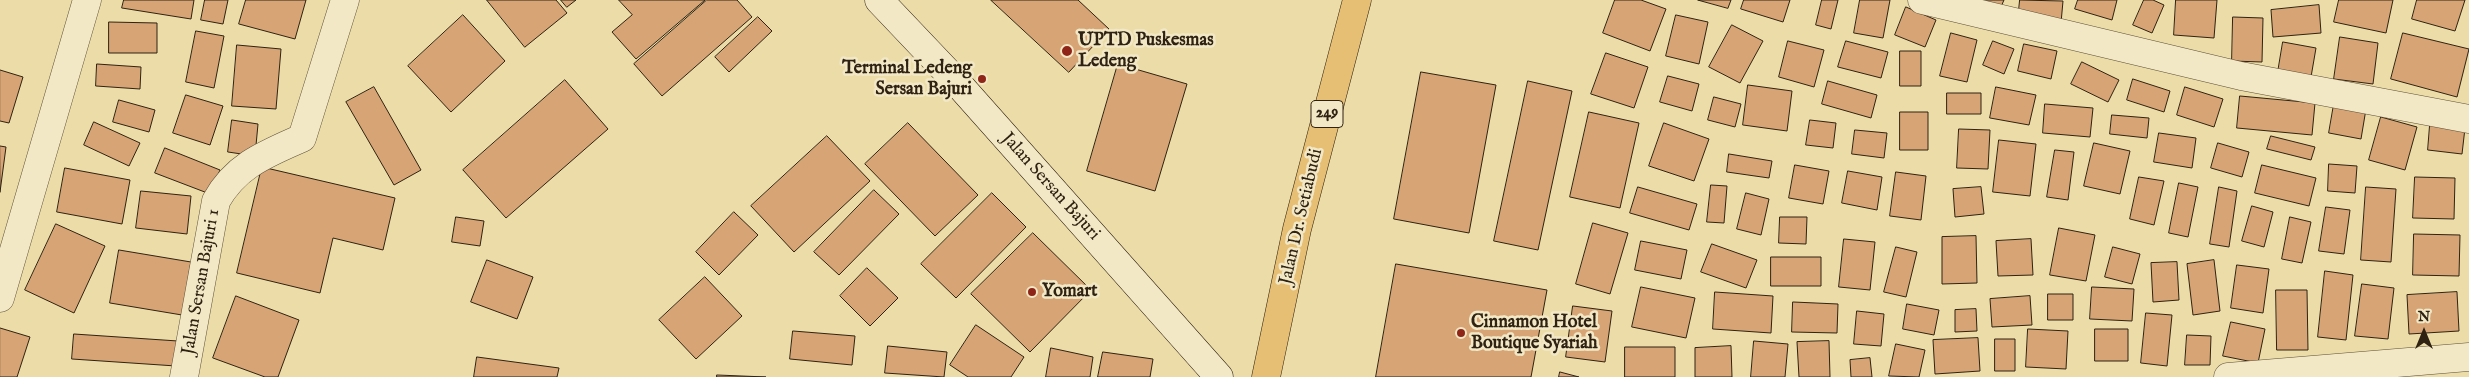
<!DOCTYPE html>
<html>
<head>
<meta charset="utf-8">
<style>
	body { margin:0 }
	#map { position:relative; width:2469px; height:377px; overflow:hidden; background:#ebdca8; font-family:"IM FELL English",serif }
	canvas { display:block }
	.north { position:absolute; left:2399px; top:307px; width:50px; height:50px; -webkit-text-stroke:4px #f2e8c6; paint-order:stroke; rotate:0deg; font-size:14px; font-weight:700; line-height:20px; text-align:center; color:#2f2212 }
	.north::after { content:''; display:block; margin:auto; width:18px; height:22px; background:#2f2212; clip-path:polygon(50% 0,100% 100%,50% 72%,0 100%) }
</style>
</head>
<body>
<div id="map">
<canvas width="2469" height="377"></canvas>
<div class="north">N</div>
</div>
<script>
const ctx = document.querySelector('canvas').getContext('2d');
ctx.lineJoin = 'round';
function fillPath(path, color) {
  ctx.fillStyle = color;
  ctx.fill(path, 'evenodd');
}
function strokePath(path, color, width, dash) {
  ctx.strokeStyle = color;
  ctx.lineWidth = width;
  ctx.lineCap = dash ? 'butt' : 'round';
  ctx.setLineDash(dash || []);
  ctx.stroke(path);
}
function label(font, color, halo, rows, align = 'center') {
  ctx.font = font + ' "IM FELL English",serif';
  ctx.lineWidth = 5;
  ctx.setLineDash([]);
  ctx.textBaseline = 'middle';
  ctx.strokeStyle = halo;
  ctx.fillStyle = color;
  for (const [text, x, y, turn = 0] of rows) {
    ctx.save();
    ctx.translate(x, y);
    ctx.rotate((+turn || 0) * Math.PI / 180);
    ctx.textAlign = isNaN(turn) ? turn : align;
    if (halo) ctx.strokeText(text, 0, 0);
    ctx.fillText(text, 0, 0);
    ctx.restore();
  }
}
const building = new Path2D(`
	M 124,0 L 194,0 L 191,19 L 122,8 Z
	M 205,0 L 228,0 L 223,24 L 201,20 Z
	M 246,0 L 306,0 L 295,39 L 239,24 Z
	M 487,0 L 556,0 L 567,13 L 525,47 Z
	M 561,0 L 576,0 L 567,7 Z
	M 619,0 L 705,0 L 636,59 L 612,32 L 632,15 Z
	M 707,0 L 737,0 L 752,17 L 662,96 L 634,64 Z
	M 991,0 L 1078,0 L 1109,29 L 1069,72 Z
	M 1615,0 L 1641,0 L 1666,9 L 1650,51 L 1603,33 Z
	M 1698,0 L 1731,0 L 1728,8 Z
	M 1744,0 L 1790,0 L 1783,22 L 1741,9 Z
	M 1822,0 L 1838,0 L 1831,29 L 1816,25 Z
	M 1860,0 L 1890,0 L 1883,38 L 1854,33 Z
	M 1979,0 L 2004,0 L 2000,9 Z
	M 2020,0 L 2063,1 L 2061,23 L 2018,20 Z
	M 2078,0 L 2117,0 L 2112,20 L 2075,9 Z
	M 2144,0 L 2153,0 L 2164,5 L 2152,33 L 2133,25 Z
	M 2176,0 L 2217,0 L 2214,38 L 2174,35 Z
	M 2339,0 L 2393,0 L 2386,33 L 2334,22 Z
	M 2417,0 L 2465,0 L 2455,31 L 2412,19 Z
	M 2319,5 L 2321,33 L 2273,37 L 2271,10 Z
	M 1906,7 L 1936,20 L 1925,47 L 1895,35 Z
	M 463,15 L 505,61 L 451,112 L 408,66 Z
	M 1676,15 L 1708,22 L 1699,64 L 1666,56 Z
	M 758,17 L 772,31 L 729,72 L 715,57 Z
	M 2233,17 L 2263,18 L 2262,62 L 2232,61 Z
	M 109,22 L 157,23 L 157,53 L 109,53 Z
	M 1732,25 L 1763,41 L 1740,83 L 1709,67 Z
	M 196,31 L 224,36 L 214,88 L 186,82 Z
	M 1951,33 L 1977,40 L 1967,82 L 1940,76 Z
	M 2403,33 L 2469,49 L 2457,97 L 2391,79 Z
	M 2340,37 L 2378,43 L 2373,84 L 2334,79 Z
	M 1788,41 L 1824,50 L 1814,87 L 1779,77 Z
	M 1846,41 L 1888,52 L 1881,78 L 1838,67 Z
	M 1993,41 L 2014,49 L 2004,74 L 1983,65 Z
	M 2283,42 L 2316,48 L 2311,77 L 2278,72 Z
	M 2024,44 L 2057,51 L 2051,79 L 2018,71 Z
	M 237,45 L 281,49 L 276,109 L 232,106 Z
	M 1900,51 L 1921,51 L 1921,86 L 1900,86 Z
	M 1606,53 L 1648,67 L 1634,108 L 1591,94 Z
	M 2082,62 L 2119,80 L 2108,102 L 2071,84 Z
	M 97,64 L 141,67 L 140,89 L 96,86 Z
	M 1118,64 L 1187,84 L 1155,191 L 1087,171 Z
	M 0,70 L 23,77 L 9,123 L 0,121 Z
	M 1421,72 L 1496,85 L 1469,233 L 1394,219 Z
	M 1668,76 L 1699,84 L 1692,111 L 1660,102 Z
	M 2133,79 L 2170,91 L 2164,112 L 2127,100 Z
	M 565,80 L 608,129 L 506,218 L 463,170 Z
	M 1528,81 L 1572,91 L 1538,250 L 1494,241 Z
	M 1828,81 L 1877,95 L 1871,118 L 1822,104 Z
	M 1748,85 L 1792,91 L 1787,131 L 1743,125 Z
	M 374,87 L 421,170 L 394,185 L 346,102 Z
	M 1996,87 L 2036,95 L 2029,125 L 1990,118 Z
	M 2185,87 L 2223,99 L 2214,127 L 2177,115 Z
	M 1947,93 L 1981,93 L 1981,114 L 1947,114 Z
	M 186,95 L 223,106 L 210,145 L 173,133 Z
	M 2240,96 L 2315,103 L 2312,135 L 2237,128 Z
	M 1714,97 L 1741,104 L 1735,127 L 1708,120 Z
	M 119,100 L 155,110 L 149,132 L 113,122 Z
	M 2045,104 L 2093,108 L 2090,137 L 2043,133 Z
	M 2334,104 L 2366,109 L 2361,139 L 2329,133 Z
	M 1589,112 L 1639,123 L 1620,208 L 1570,197 Z
	M 1900,112 L 1928,112 L 1928,150 L 1900,150 Z
	M 2112,115 L 2149,118 L 2147,138 L 2110,134 Z
	M 2381,117 L 2417,127 L 2405,170 L 2369,160 Z
	M 232,120 L 258,124 L 255,156 L 228,152 Z
	M 1810,120 L 1836,123 L 1833,148 L 1806,145 Z
	M 94,122 L 140,143 L 129,166 L 84,145 Z
	M 908,123 L 978,195 L 935,236 L 865,164 Z
	M 1664,123 L 1709,139 L 1694,181 L 1649,166 Z
	M 2430,125 L 2465,128 L 2462,154 L 2428,150 Z
	M 1959,129 L 1990,130 L 1988,169 L 1957,168 Z
	M 1855,130 L 1887,133 L 1884,158 L 1852,154 Z
	M 2159,133 L 2196,138 L 2192,168 L 2154,162 Z
	M 827,136 L 870,181 L 794,252 L 751,206 Z
	M 2271,136 L 2315,147 L 2311,160 L 2267,149 Z
	M 1999,140 L 2036,144 L 2030,196 L 1993,192 Z
	M 2094,143 L 2130,151 L 2120,194 L 2084,186 Z
	M 2218,143 L 2249,152 L 2242,177 L 2211,168 Z
	M 0,146 L 6,147 L 0,192 Z
	M 165,148 L 220,170 L 210,194 L 155,173 Z
	M 2055,150 L 2074,152 L 2068,200 L 2047,197 Z
	M 1729,154 L 1772,161 L 1769,178 L 1727,172 Z
	M 2329,164 L 2357,166 L 2355,193 L 2328,191 Z
	M 1795,165 L 1829,171 L 1823,204 L 1789,198 Z
	M 2262,165 L 2316,178 L 2309,206 L 2255,193 Z
	M 262,167 L 395,198 L 383,250 L 333,238 L 320,293 L 237,273 Z
	M 65,168 L 130,180 L 122,224 L 57,212 Z
	M 1848,171 L 1882,177 L 1877,210 L 1842,203 Z
	M 1896,172 L 1926,176 L 1921,220 L 1890,216 Z
	M 2139,177 L 2164,181 L 2154,225 L 2130,219 Z
	M 2415,177 L 2455,178 L 2454,219 L 2413,218 Z
	M 2179,183 L 2198,187 L 2188,237 L 2169,233 Z
	M 1711,185 L 1727,186 L 1724,223 L 1707,222 Z
	M 1638,187 L 1697,204 L 1689,230 L 1630,213 Z
	M 1981,187 L 1984,214 L 1955,217 L 1953,189 Z
	M 2219,187 L 2237,191 L 2229,247 L 2210,244 Z
	M 2366,187 L 2396,189 L 2391,262 L 2361,260 Z
	M 874,190 L 899,214 L 839,275 L 814,252 Z
	M 141,191 L 191,196 L 187,234 L 136,228 Z
	M 992,193 L 1026,227 L 956,298 L 921,264 Z
	M 1746,193 L 1769,199 L 1761,235 L 1737,229 Z
	M 2252,206 L 2273,212 L 2264,247 L 2242,241 Z
	M 2326,207 L 2350,210 L 2344,254 L 2319,251 Z
	M 734,212 L 758,235 L 719,275 L 696,252 Z
	M 456,217 L 484,221 L 480,246 L 452,242 Z
	M 1780,217 L 1807,217 L 1806,244 L 1779,243 Z
	M 2290,217 L 2311,222 L 2302,263 L 2282,259 Z
	M 1593,223 L 1628,233 L 1610,294 L 1576,284 Z
	M 56,224 L 105,246 L 74,313 L 25,290 Z
	M 2059,228 L 2095,235 L 2086,281 L 2050,275 Z
	M 1033,233 L 1091,290 L 1030,352 L 971,294 Z
	M 2414,234 L 2460,235 L 2459,276 L 2413,275 Z
	M 1976,236 L 1977,283 L 1942,284 L 1942,237 Z
	M 1844,239 L 1875,242 L 1870,290 L 1839,287 Z
	M 2031,239 L 2033,275 L 1998,276 L 1996,241 Z
	M 1641,241 L 1687,250 L 1681,279 L 1635,270 Z
	M 1712,244 L 1757,260 L 1746,288 L 1701,272 Z
	M 1896,247 L 1917,252 L 1906,297 L 1884,292 Z
	M 2113,247 L 2140,254 L 2132,284 L 2105,277 Z
	M 119,250 L 191,262 L 182,315 L 110,303 Z
	M 1771,257 L 1821,257 L 1821,286 L 1771,286 Z
	M 487,260 L 533,277 L 517,319 L 471,302 Z
	M 2214,260 L 2220,311 L 2193,315 L 2187,264 Z
	M 2177,262 L 2179,300 L 2153,302 L 2151,263 Z
	M 1396,264 L 1547,290 L 1531,377 L 1376,377 Z
	M 2237,265 L 2269,269 L 2263,313 L 2231,308 Z
	M 867,268 L 898,298 L 870,326 L 840,296 Z
	M 2325,271 L 2353,275 L 2346,340 L 2318,337 Z
	M 705,277 L 742,316 L 696,359 L 659,320 Z
	M 2362,284 L 2394,288 L 2388,339 L 2355,336 Z
	M 1641,287 L 1695,298 L 1686,338 L 1632,327 Z
	M 2092,287 L 2134,289 L 2132,321 L 2090,319 Z
	M 2276,290 L 2307,290 L 2308,350 L 2277,350 Z
	M 1715,292 L 1773,296 L 1771,333 L 1713,329 Z
	M 2457,292 L 2459,331 L 2409,334 L 2407,295 Z
	M 2048,294 L 2073,294 L 2073,320 L 2048,320 Z
	M 236,296 L 299,320 L 278,377 L 265,377 L 213,358 Z
	M 2030,296 L 2032,325 L 1992,327 L 1990,299 Z
	M 1793,302 L 1838,304 L 1837,333 L 1792,332 Z
	M 1907,304 L 1939,310 L 1934,335 L 1903,329 Z
	M 1573,306 L 1612,311 L 1605,362 L 1566,357 Z
	M 1976,309 L 1977,331 L 1955,332 L 1955,310 Z
	M 1857,311 L 1884,314 L 1881,346 L 1854,344 Z
	M 2146,313 L 2172,315 L 2167,366 L 2141,363 Z
	M 2231,322 L 2265,329 L 2258,363 L 2223,356 Z
	M 976,325 L 1024,357 L 1011,377 L 968,377 L 950,365 Z
	M 0,328 L 30,337 L 17,377 L 0,377 Z
	M 2028,329 L 2068,331 L 2066,369 L 2026,367 Z
	M 2095,329 L 2128,329 L 2128,361 L 2095,361 Z
	M 793,331 L 855,336 L 852,365 L 790,359 Z
	M 74,334 L 178,341 L 176,366 L 72,359 Z
	M 2187,335 L 2211,336 L 2210,365 L 2185,365 Z
	M 1978,338 L 1980,371 L 1935,374 L 1933,340 Z
	M 1995,339 L 2015,339 L 2015,371 L 1995,371 Z
	M 1754,341 L 1788,344 L 1785,377 L 1751,377 Z
	M 1829,341 L 1830,377 L 1799,377 L 1797,342 Z
	M 1896,344 L 1925,350 L 1919,377 L 1889,376 Z
	M 888,346 L 947,352 L 944,377 L 885,373 Z
	M 1731,346 L 1732,377 L 1695,377 L 1695,348 Z
	M 1625,347 L 1675,347 L 1675,377 L 1625,377 Z
	M 1051,348 L 1093,357 L 1090,377 L 1046,377 Z
	M 1103,352 L 1153,359 L 1150,377 L 1098,377 Z
	M 477,357 L 559,368 L 557,377 L 474,377 Z
	M 1870,358 L 1872,377 L 1851,377 L 1850,360 Z
	M 1560,372 L 1579,377 L 1559,377 Z
	M 717,375 L 766,377 L 717,377 Z`);
fillPath(building, '#d7a476');
strokePath(building, '#2f2212', 1);
const street = new Path2D(`
	M 1922,0 L 2241,76 L 2469,119
	M 0,298 L 87,0
	M 184,377 L 216,201 C 236,165 266,154 302,138 L 345,0
	M 2228,377 L 2469,357`);
const secondary = new Path2D(`
	M 879,0 L 954,79 L 1219,377`);
const primary = new Path2D(`
	M 1266,377 L 1297,229 L 1357,0`);
strokePath(street, '#5e5038', 29);
strokePath(secondary, '#2f2212', 29);
strokePath(primary, '#2f2212', 29);
strokePath(street, '#f2e8c6', 28);
strokePath(secondary, '#f2e8c6', 28);
strokePath(primary, '#e6be74', 28);
for (const [x, y, r, color] of [
	[1067,51,6,"#8f2418"],
	[982,79,5,"#8f2418"],
	[1032,292,5,"#8f2418"],
	[1461,333,5,"#8f2418"]
]) {
  const dot = new Path2D();
  dot.arc(x, y, r, 0, 2 * Math.PI);
  ctx.fillStyle = color;
  ctx.fill(dot);
  strokePath(dot, '#f2e8c6', 2);
}
for (const [x, y, w] of [
	[1327,114,32]
]) {
  const box = new Path2D();
  box.roundRect(x - w / 2, y - 13.5, w, 27, 4);
  ctx.fillStyle = '#f2e8c6';
  ctx.fill(box);
  strokePath(box, '#2f2212', 1);
}
label('bold 16px', '#2f2212', null, [
	["249",1327,114]
]);
label('bold 18px', '#2f2212', '#f2e8c6', [
	["UPTD Puskesmas",1078,41],
	["Ledeng",1078,62],
	["Terminal Ledeng",972,69,"right"],
	["Sersan Bajuri",972,90,"right"],
	["Yomart",1042,292],
	["Cinnamon Hotel",1471,323],
	["Boutique Syariah",1471,344]
], 'left');
label('18px', '#2f2212', '#f2e8c6', [
	["Jalan Sersan Bajuri",1050,187,48],
	["Jalan Dr. Setiabudi",1302,217,-77],
	["Jalan Sersan Bajuri 1",202,282,-80]
]);
</script>
</body>
</html>
